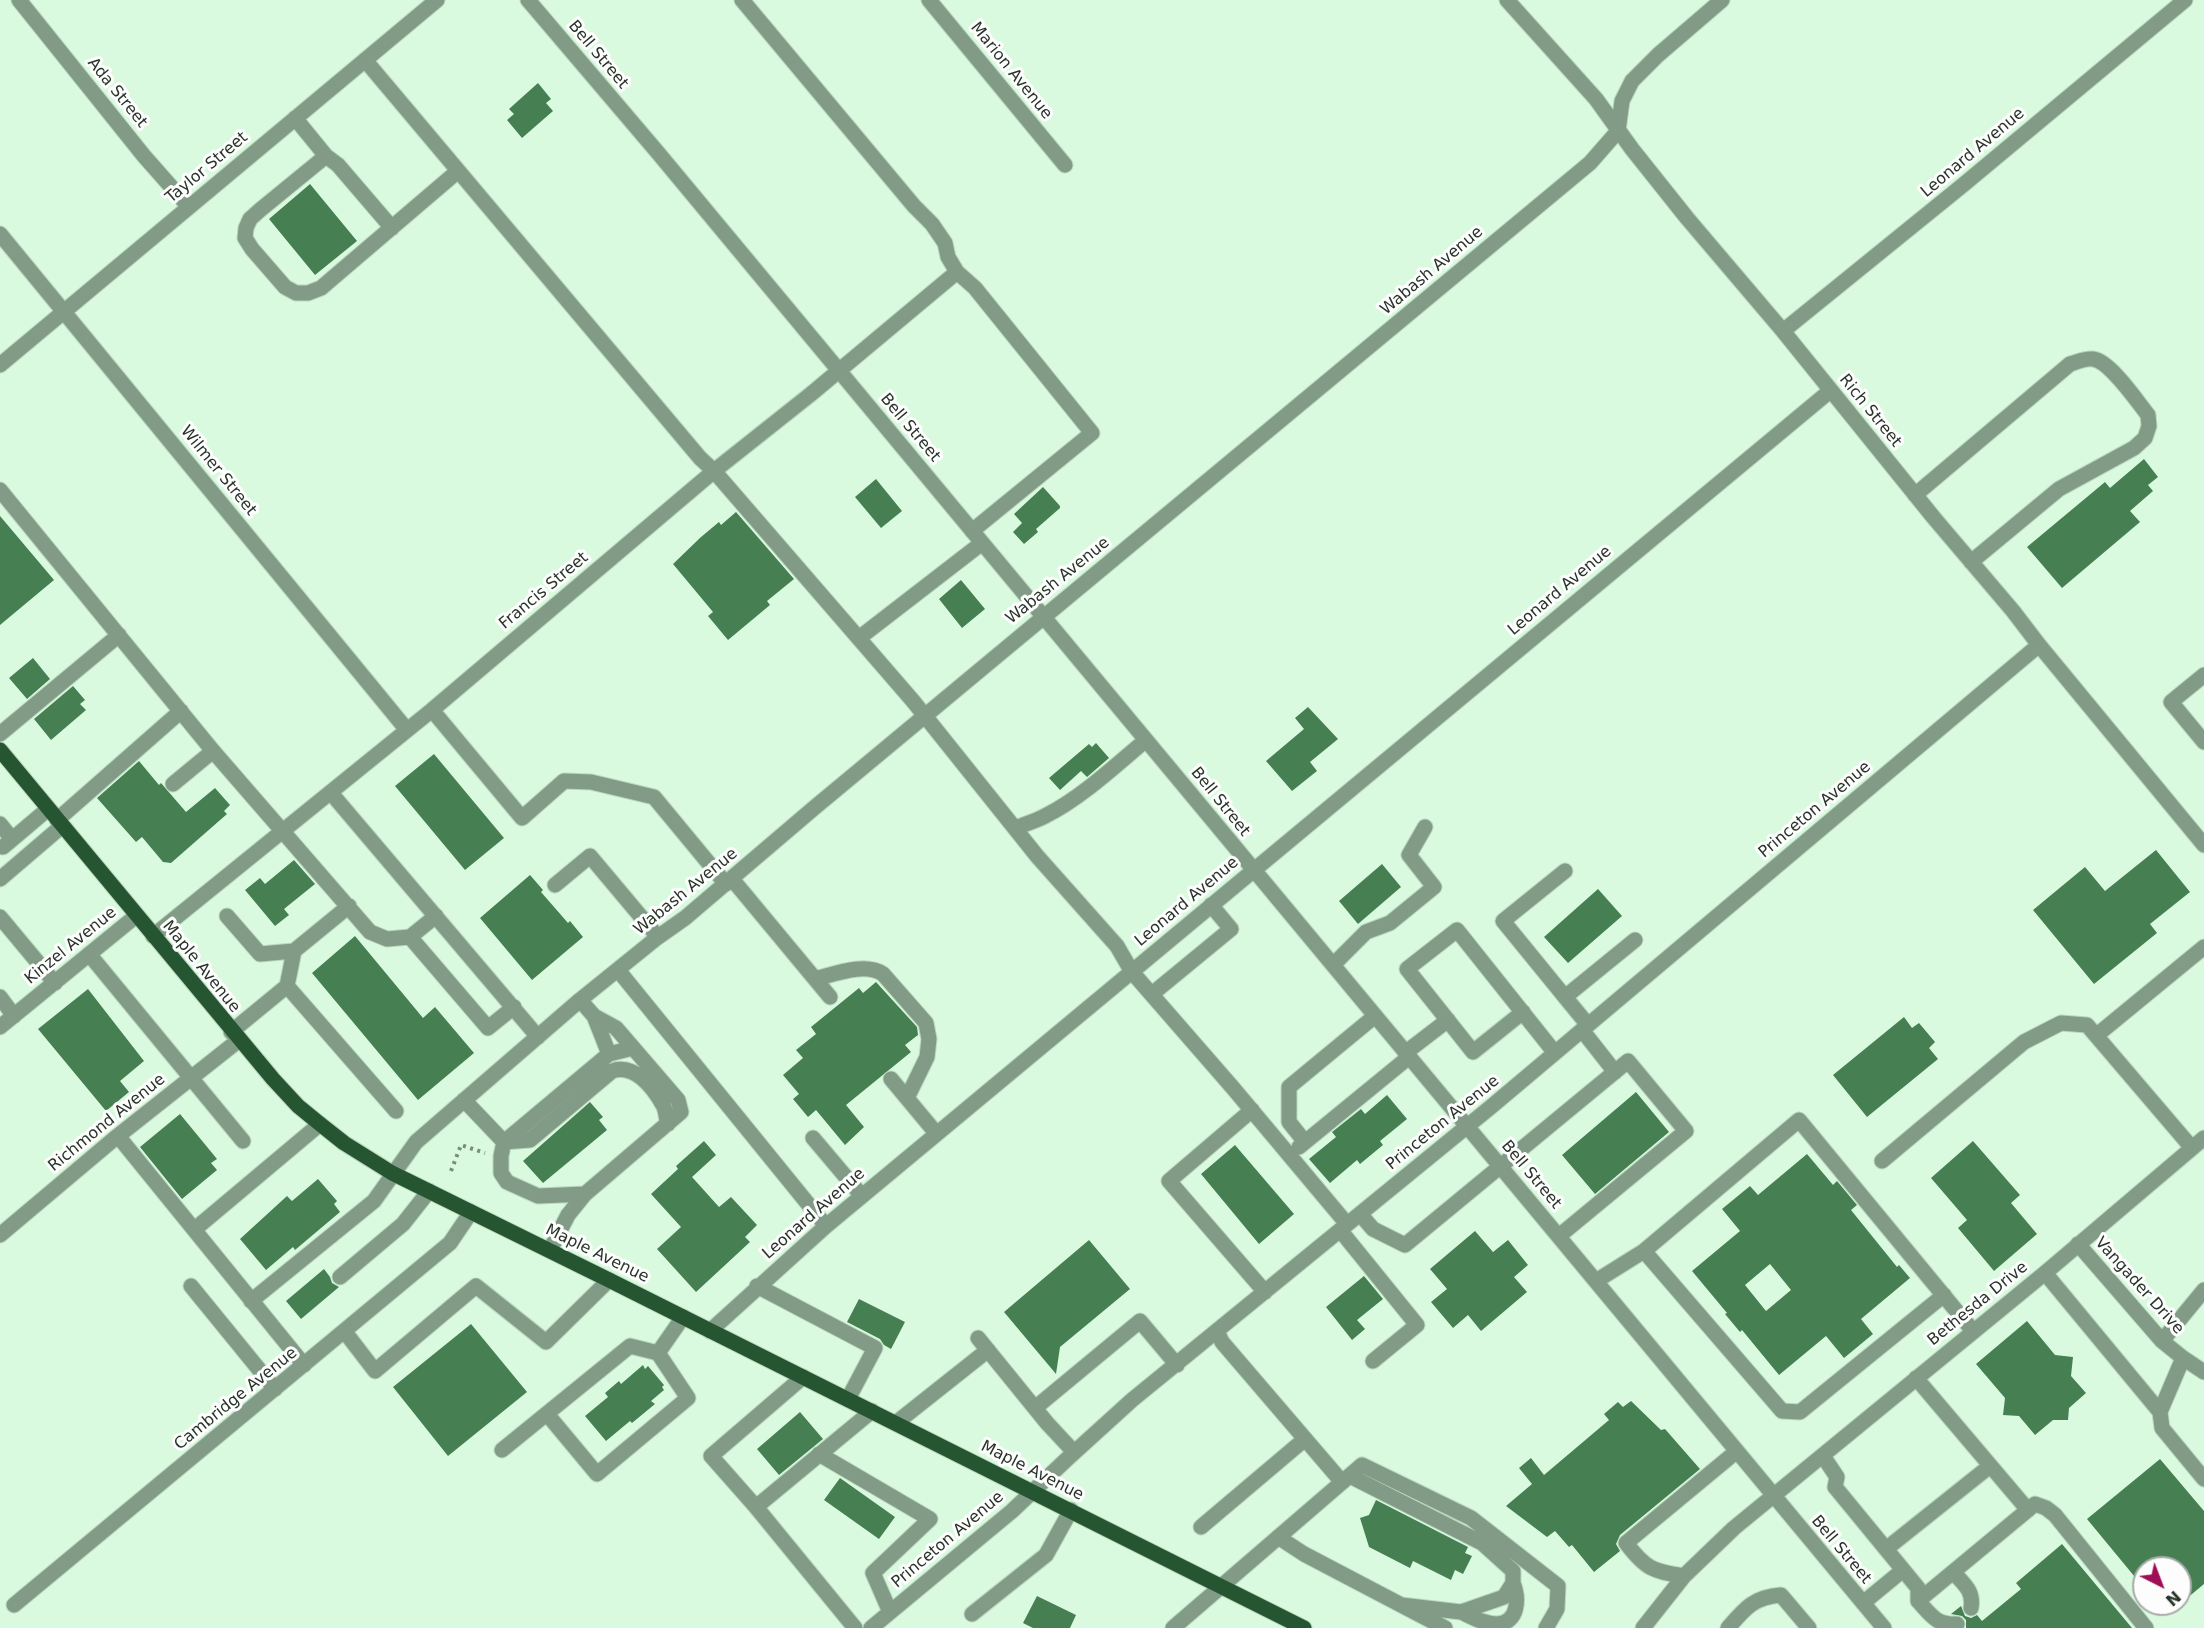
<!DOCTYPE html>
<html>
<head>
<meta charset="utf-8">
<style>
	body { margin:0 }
	#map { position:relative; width:2204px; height:1628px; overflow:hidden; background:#dafadf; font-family:"DejaVu Sans",sans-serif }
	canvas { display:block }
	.north { position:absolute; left:2132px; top:1556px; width:60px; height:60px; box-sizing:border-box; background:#fdfdfd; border:2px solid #a7aca8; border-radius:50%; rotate:138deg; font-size:16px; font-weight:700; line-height:24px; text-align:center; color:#273329 }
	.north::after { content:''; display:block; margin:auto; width:21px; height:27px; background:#a00e56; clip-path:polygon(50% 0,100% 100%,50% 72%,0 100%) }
</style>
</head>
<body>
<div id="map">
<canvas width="2204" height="1628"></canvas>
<div class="north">N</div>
</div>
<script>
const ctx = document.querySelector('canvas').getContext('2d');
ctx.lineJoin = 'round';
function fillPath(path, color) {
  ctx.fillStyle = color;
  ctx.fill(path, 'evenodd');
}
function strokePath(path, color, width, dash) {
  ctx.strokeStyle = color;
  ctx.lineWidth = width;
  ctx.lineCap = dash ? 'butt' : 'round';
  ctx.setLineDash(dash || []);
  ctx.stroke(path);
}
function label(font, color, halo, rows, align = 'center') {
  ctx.font = font + ' "DejaVu Sans",sans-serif';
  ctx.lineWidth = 6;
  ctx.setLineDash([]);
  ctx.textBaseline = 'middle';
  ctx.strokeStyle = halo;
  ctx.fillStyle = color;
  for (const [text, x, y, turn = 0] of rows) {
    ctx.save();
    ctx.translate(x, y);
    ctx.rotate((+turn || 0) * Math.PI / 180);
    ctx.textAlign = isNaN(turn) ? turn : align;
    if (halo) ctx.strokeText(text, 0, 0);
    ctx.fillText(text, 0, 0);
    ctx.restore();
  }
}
fillPath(new Path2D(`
	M 538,83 L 551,99 L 546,103 L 553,111 L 522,138 L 507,120 L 514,114 L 509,109 Z
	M 310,184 L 357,241 L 315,275 L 269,219 Z
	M 2144,459 L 2158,477 L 2148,485 L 2153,491 L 2130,511 L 2140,522 L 2062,588 L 2027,547 L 2105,482 L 2110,488 Z
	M 876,479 L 902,511 L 881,528 L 855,497 Z
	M 1043,487 L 1060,506 L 1060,508 L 1036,529 L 1038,532 L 1024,544 L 1013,532 L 1022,523 L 1014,514 Z
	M 736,512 L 794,579 L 767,601 L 770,605 L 728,640 L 708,616 L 713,612 L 673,564 L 701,537 L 719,522 L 721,525 Z
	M 0,516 L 54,580 L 0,625 Z
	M 961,580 L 985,609 L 962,628 L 939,599 Z
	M 33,658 L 50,679 L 27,699 L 9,678 Z
	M 73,686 L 85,700 L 80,704 L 86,710 L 51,740 L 34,719 Z
	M 1308,707 L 1338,739 L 1310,762 L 1317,771 L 1292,791 L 1266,761 L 1304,729 L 1295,718 Z
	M 1096,743 L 1109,758 L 1087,777 L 1081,771 L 1060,790 L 1049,778 L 1089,744 L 1092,747 Z
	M 434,754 L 504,838 L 465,870 L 395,786 Z
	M 139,761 L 159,785 L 161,783 L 186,812 L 215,788 L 230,805 L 224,811 L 227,814 L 171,863 L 163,862 L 142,837 L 136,842 L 97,798 Z
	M 2156,850 L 2190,892 L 2150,924 L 2157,933 L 2094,984 L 2033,910 L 2085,867 L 2105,891 Z
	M 294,860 L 315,884 L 284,909 L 289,915 L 275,926 L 245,890 L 260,878 L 265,884 Z
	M 1382,864 L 1401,887 L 1358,924 L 1339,901 Z
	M 530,875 L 543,890 L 541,892 L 568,923 L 570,921 L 583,937 L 532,980 L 480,918 Z
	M 1598,889 L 1622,916 L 1568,963 L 1544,937 Z
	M 355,936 L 423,1018 L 435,1007 L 474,1053 L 418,1100 L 312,973 Z
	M 876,982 L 917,1027 L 918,1035 L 905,1045 L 911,1052 L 846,1105 L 864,1127 L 845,1145 L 816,1110 L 808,1117 L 793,1099 L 799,1094 L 783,1075 L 803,1058 L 796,1050 L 816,1034 L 811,1027 L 859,988 L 863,993 Z
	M 88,989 L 144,1061 L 120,1081 L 129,1092 L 106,1111 L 38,1029 Z
	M 1904,1017 L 1912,1028 L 1919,1023 L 1935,1042 L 1929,1048 L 1938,1059 L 1867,1117 L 1833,1075 Z
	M 1636,1092 L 1669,1132 L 1595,1194 L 1562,1155 Z
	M 1387,1095 L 1407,1119 L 1380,1141 L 1383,1145 L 1360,1164 L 1357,1160 L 1330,1183 L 1309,1159 L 1336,1137 L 1332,1132 L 1361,1109 L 1365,1114 Z
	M 590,1102 L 603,1117 L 599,1120 L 607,1130 L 543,1183 L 523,1161 Z
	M 180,1114 L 217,1159 L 211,1163 L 217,1170 L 182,1199 L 140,1147 Z
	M 704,1141 L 716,1155 L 692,1177 L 719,1207 L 731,1197 L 757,1225 L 745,1237 L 750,1242 L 696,1292 L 657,1249 L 681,1227 L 651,1194 L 678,1169 L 676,1166 Z
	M 1973,1141 L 2020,1195 L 2011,1203 L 2037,1234 L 1994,1271 L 1958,1228 L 1967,1220 L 1931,1178 Z
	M 1235,1145 L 1294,1214 L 1259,1244 L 1201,1174 Z
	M 1807,1154 L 1833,1185 L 1837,1181 L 1857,1205 L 1851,1210 L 1897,1267 L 1899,1265 L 1910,1278 L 1861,1319 L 1873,1334 L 1844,1358 L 1826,1336 L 1779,1375 L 1742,1330 L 1740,1332 L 1725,1314 L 1727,1313 L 1692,1271 L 1740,1231 L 1722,1209 L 1750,1186 L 1758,1195 ZM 1770,1264 L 1791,1290 L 1766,1311 L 1745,1285 Z
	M 318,1179 L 337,1201 L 334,1204 L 340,1212 L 295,1250 L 293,1247 L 266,1270 L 240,1239 L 287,1196 L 292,1201 Z
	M 1475,1231 L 1493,1252 L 1508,1240 L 1528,1265 L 1514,1277 L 1527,1292 L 1481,1331 L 1468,1315 L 1453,1328 L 1431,1302 L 1447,1289 L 1430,1269 Z
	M 1089,1240 L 1130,1289 L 1060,1347 L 1056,1374 L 1004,1312 Z
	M 324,1269 L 330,1277 L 332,1283 L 339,1287 L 301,1319 L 286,1301 Z
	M 1364,1276 L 1383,1299 L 1357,1320 L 1365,1329 L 1352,1340 L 1326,1307 Z
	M 859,1299 L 905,1322 L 891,1349 L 884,1345 L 880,1339 L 847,1322 Z
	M 2027,1321 L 2055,1355 L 2073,1357 L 2071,1376 L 2086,1393 L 2069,1408 L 2068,1420 L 2053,1420 L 2035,1435 L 2019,1416 L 2003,1415 L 2005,1398 L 1976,1364 Z
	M 471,1324 L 527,1392 L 448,1456 L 393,1387 Z
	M 643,1365 L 645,1369 L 648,1366 L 664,1385 L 662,1387 L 664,1390 L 651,1401 L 655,1404 L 632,1423 L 630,1421 L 606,1441 L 585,1416 L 608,1397 L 605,1393 L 619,1381 L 621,1384 Z
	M 1631,1401 L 1661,1430 L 1665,1429 L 1700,1469 L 1620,1535 L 1616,1544 L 1620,1551 L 1594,1572 L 1572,1545 L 1569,1547 L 1555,1531 L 1547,1537 L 1506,1506 L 1532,1484 L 1519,1468 L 1531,1458 L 1544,1475 L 1609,1420 L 1604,1414 L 1618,1402 L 1623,1407 Z
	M 800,1412 L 823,1439 L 779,1475 L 757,1449 Z
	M 2160,1459 L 2204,1511 L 2204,1584 L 2180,1604 L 2180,1568 L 2144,1568 L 2144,1588 L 2087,1519 Z
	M 840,1478 L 895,1517 L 879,1539 L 824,1500 Z
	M 1376,1500 L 1468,1547 L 1465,1553 L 1472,1556 L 1463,1574 L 1455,1570 L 1451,1580 L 1413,1561 L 1410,1568 L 1369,1547 L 1360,1518 L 1369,1515 Z
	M 2062,1544 L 2132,1628 L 1966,1628 L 1966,1620 L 1962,1616 L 1951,1614 L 1961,1606 L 1965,1616 L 1971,1618 L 1977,1615 L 1982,1621 L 2021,1589 L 2016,1583 Z
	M 1037,1596 L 1076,1615 L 1070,1628 L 1033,1628 L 1023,1623 Z`), '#457f52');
const minor = new Path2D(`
	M 19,0 L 144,156 L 189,207
	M 528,0 L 659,154 L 1884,1628
	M 742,0 L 914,206 L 932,224 L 945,243 L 948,257 L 957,272 L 975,288 L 1092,433 L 972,531
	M 929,0 L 1065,165
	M 1507,0 L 1596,99 L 1632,149 L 1687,218 L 1783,331 L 1934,518 L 2013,611 L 2039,645 L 2204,845
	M 365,60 L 700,458 L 714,471 L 913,701 L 1037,856 L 1117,946 L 1132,972 L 1233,1088 L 1347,1224
	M 295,118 L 326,156 L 338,165 L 392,228
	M 326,156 L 260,210 L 250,219 L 246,228 L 245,238 L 252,249 L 285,287 L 296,293 L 308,293 L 321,288 L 458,171
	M 0,234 L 407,730
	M 1783,331 L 1963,185 L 2185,0
	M 0,365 L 437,0
	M 0,490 L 213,751 L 370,932 L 387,939 L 410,937 L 488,1028 L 514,1007
	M 1915,495 L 2070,364 C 2077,362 2085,358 2093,359 C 2110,361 2137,401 2148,415 L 2149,426 L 2145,438 L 2134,448 L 2059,489 L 1971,562
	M 859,638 L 982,543
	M 2204,675 L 2171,702 L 2204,742
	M 432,710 L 522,818 L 564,781 L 591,782 L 654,797 L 726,884
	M 0,734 L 119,635
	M 173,784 L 213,751
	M 331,793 L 538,1037
	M 57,820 L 181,711
	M 0,824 L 12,839
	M 1015,828 C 1025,824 1036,821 1045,816 C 1080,799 1116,765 1146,740
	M 3,847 L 48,809
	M 1565,871 L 1503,921 L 1565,997
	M 0,879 L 62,826
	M 732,879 L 830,997
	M 555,885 L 590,856 L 658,937
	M 349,906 L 294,951 L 287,986 L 396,1111
	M 227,916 L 260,954 L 294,951
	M 0,917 L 55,983
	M 153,936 L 432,710 L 714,471 L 811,394 L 957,272
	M 410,937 L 436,916
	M 89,954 L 243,1141
	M 1333,965 L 1366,932 L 1390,923 L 1434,887 L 1409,855 L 1425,827
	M 618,970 L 826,1226
	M 815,979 C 835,974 865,962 883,974 L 926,1023 L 929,1039 L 927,1057 L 907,1098
	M 1152,994 L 1231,929 L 1211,905
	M 0,997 L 14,1016
	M 1523,1012 L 1473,1052 L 1407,969 L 1457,930 L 1555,1053
	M 594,1016 L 609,1054
	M 1588,1025 L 1565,997 L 1635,940
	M 0,1027 L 136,916
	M 1582,1030 L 1615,1072
	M 231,1032 L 287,986
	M 2097,1035 L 2204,947
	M 1405,1053 L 1448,1020
	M 891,1079 L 936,1133
	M 464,1100 L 504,1142 L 530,1140 L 612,1071 C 634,1063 653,1087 663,1105 C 666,1110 666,1118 668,1124
	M 1252,1110 L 1169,1181 L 1265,1292
	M 118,1136 L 304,1365
	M 813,1138 L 862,1196
	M 1305,1142 L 1289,1122 L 1289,1087 L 1375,1016
	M 1299,1147 L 1409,1057
	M 1882,1161 L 2024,1042 L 2061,1023 L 2087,1025 L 2192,1148
	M 585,1194 L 538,1196 L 507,1182 L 501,1173 L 501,1156 L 504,1142 L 609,1054 L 633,1048
	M 1360,1214 L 1373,1229 L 1405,1245 L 1628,1061 L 1686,1131 L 1559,1236
	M 195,1229 L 320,1124
	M 1340,1230 L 1417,1325 L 1373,1361
	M 0,1235 L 114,1139 L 239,1040
	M 2078,1244 L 2162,1341 L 2183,1358 L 2204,1372
	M 550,1250 L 568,1215 L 585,1194 L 681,1112 L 678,1100 L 616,1028 L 594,1016 L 580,1000
	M 1644,1251 L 1782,1411 L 1800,1412 L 1944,1295
	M 2045,1273 L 2160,1412 L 2162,1428 L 2204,1479
	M 340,1277 L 403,1224 L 429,1191
	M 1596,1281 L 1644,1251 L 1799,1120 L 1973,1331
	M 191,1286 L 275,1389
	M 757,1286 L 875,1348 L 848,1399
	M 251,1301 L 374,1201 L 416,1142 L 580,1000 L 658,937 L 685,918 L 814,808 L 1590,163 L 1618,131 L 1622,101 L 1632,81 L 1658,55 L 1722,0
	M 710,1331 L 826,1226 L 1830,391
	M 1217,1331 L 1222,1342 L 1342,1482
	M 345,1332 L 375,1371 L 476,1286 L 546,1342 L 609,1280
	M 978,1338 L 1047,1423 L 1074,1452
	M 2162,1341 L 2204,1290
	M 803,1377 L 711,1456 L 756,1507 L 855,1628
	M 1916,1378 L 2028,1510
	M 1035,1408 L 1140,1321 L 1177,1365
	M 2160,1412 L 2183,1358
	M 547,1414 L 597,1474 L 688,1398 L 658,1353
	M 896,1423 L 988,1350
	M 502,1450 L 630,1346 L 658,1353 L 683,1317
	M 819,1454 L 930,1519 L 873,1573 L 890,1612
	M 1823,1456 L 1837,1477 L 1835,1487 L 1918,1588 L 1918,1601 C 1932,1616 1936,1625 1957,1624
	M 1350,1476 L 1482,1543 L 1513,1571 L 1513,1583 L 1504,1597 L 1461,1612 L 1401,1605
	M 756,1507 L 872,1411
	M 1201,1527 L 1305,1439
	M 1278,1537 L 1304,1554 L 1445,1628
	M 1886,1549 L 1990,1466
	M 1953,1572 C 1964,1584 1974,1591 1971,1608
	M 1684,1576 C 1652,1571 1646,1569 1626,1543 L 1737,1451
	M 1918,1601 L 2035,1504 L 2046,1508 L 2055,1515 L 2146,1628
	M 1863,1603 L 1903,1570
	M 14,1605 L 450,1243 L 471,1212
	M 1461,1612 C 1472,1617 1484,1624 1497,1624 C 1519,1623 1519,1598 1513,1583
	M 972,1614 L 1046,1555 L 1071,1510
	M 871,1628 L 1012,1511 L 1067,1459 L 1132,1400 L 1492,1106 L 2039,645
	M 1173,1628 L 1362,1465 L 1471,1518 L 1558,1586 L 1557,1609 L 1546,1628
	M 1643,1628 L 1684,1576 L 1734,1528 L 2045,1273 L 2204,1138
	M 1728,1628 C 1745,1608 1754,1597 1781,1595 L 1809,1628`);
const major = new Path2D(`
	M 0,750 L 273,1079 L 298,1106 L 320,1124 L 344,1143 L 392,1173 L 609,1280 L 1304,1628`);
strokePath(minor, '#bad6be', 17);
strokePath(major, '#bad6be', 17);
strokePath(new Path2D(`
	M 451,1171 L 461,1145 L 485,1153`), '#788d7b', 4, [3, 4.5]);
strokePath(minor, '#829b86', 15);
strokePath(major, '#265532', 15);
label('16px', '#273329', '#fdfdfd', [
	["Bell Street",598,55,50],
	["Marion Avenue",1011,71,51],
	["Ada Street",117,93,51],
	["Leonard Avenue",1973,153,-40],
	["Taylor Street",207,168,-40],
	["Wabash Avenue",1432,271,-40],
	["Rich Street",1870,411,51],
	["Bell Street",910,428,50],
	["Wilmer Street",218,471,51],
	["Wabash Avenue",1058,581,-39],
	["Francis Street",544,591,-40],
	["Leonard Avenue",1560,591,-40],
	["Bell Street",1220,802,51],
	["Princeton Avenue",1815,810,-40],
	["Wabash Avenue",686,892,-39],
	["Leonard Avenue",1187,902,-40],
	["Kinzel Avenue",71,946,-39],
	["Maple Avenue",201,967,51],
	["Richmond Avenue",107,1123,-39],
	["Princeton Avenue",1443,1123,-39],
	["Bell Street",1531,1175,50],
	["Leonard Avenue",814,1214,-41],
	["Maple Avenue",597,1254,26],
	["Vangader Drive",2139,1286,48],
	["Bethesda Drive",1978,1304,-39],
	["Cambridge Avenue",236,1399,-39],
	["Maple Avenue",1032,1471,27],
	["Princeton Avenue",948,1540,-40],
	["Bell Street",1841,1550,50]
]);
</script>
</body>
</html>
